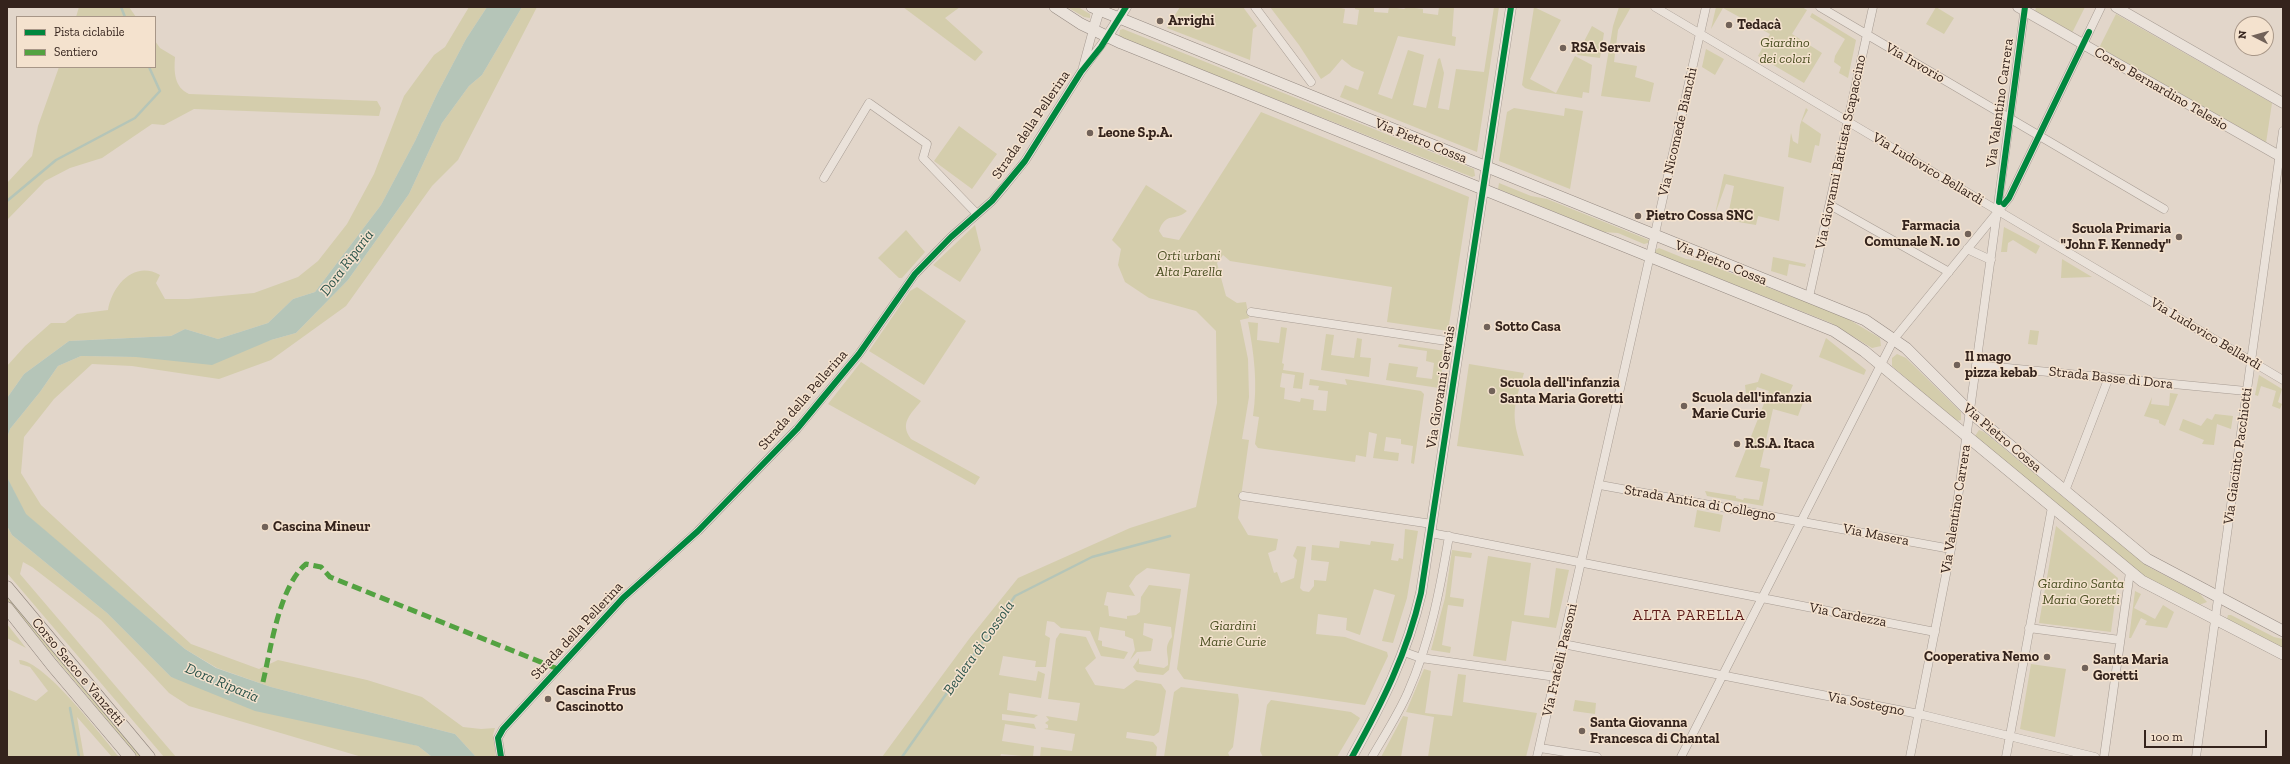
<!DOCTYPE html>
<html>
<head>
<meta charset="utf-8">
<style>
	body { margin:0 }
	#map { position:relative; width:2290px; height:764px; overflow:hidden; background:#e2d6ca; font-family:"Zilla Slab",serif }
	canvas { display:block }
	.frame { position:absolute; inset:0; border:8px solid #34231c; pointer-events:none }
	.legend { position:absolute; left:16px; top:16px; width:140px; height:52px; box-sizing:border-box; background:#f4e2ce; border:1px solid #a79687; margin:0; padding:5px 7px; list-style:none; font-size:12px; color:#34231c }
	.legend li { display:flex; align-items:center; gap:8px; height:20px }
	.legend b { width:20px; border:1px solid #a79687 }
	.north { position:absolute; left:2234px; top:16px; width:40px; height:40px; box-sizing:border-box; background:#f4e2ce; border:1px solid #a79687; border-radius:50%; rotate:276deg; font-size:11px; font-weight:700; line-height:16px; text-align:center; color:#34231c }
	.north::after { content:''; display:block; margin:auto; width:14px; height:18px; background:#716259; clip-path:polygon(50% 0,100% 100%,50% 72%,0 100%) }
	.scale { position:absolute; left:2144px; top:730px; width:123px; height:18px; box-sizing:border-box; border:2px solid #34231c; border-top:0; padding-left:5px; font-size:12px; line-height:14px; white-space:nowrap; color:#34231c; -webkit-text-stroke:3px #f4e2ce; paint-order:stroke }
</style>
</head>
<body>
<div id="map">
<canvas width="2290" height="764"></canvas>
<div class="frame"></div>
<ul class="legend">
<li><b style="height:5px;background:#00873e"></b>Pista ciclabile</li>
<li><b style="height:5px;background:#53a241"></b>Sentiero</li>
</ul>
<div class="north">N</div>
<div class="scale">100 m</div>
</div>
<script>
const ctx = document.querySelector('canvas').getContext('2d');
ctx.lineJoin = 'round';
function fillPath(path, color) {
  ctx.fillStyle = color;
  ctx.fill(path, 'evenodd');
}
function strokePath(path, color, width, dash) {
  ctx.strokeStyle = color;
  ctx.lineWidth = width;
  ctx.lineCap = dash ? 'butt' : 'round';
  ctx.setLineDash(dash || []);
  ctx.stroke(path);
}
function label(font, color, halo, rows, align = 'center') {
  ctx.font = font + ' "Zilla Slab",serif';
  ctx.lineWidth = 3;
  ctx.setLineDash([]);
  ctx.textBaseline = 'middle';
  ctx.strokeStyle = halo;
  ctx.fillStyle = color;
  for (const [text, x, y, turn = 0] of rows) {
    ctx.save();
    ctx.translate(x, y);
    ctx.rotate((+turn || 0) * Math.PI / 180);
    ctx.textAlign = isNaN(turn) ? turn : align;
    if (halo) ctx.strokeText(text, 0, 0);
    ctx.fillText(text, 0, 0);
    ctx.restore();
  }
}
fillPath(new Path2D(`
	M 79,7 L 129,7 L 136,17 L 76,17 Z
	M 469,7 L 487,7 L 466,39 L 437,94 L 415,141 L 381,205 L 315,292 L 293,299 L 268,323 L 218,339 L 185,329 L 171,336 L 69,341 L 24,374 L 7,398 L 7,366 L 25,346 L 51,323 L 65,323 L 77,314 L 108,310 C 112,286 134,260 160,275 L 156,283 L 165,299 L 188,299 L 254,293 L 298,277 L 318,261 L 347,224 L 374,174 L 404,96 L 434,55 L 445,47 Z
	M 522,7 L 537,7 L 458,160 L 432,186 L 346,306 L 271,360 L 219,379 L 132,366 L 92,364 L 54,399 L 24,437 L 21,473 L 41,505 L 191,644 L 259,669 L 278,660 L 367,680 L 422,697 L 463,727 L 481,729 L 495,728 L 493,735 L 496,757 L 476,757 L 455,734 L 271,687 L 217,668 L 185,649 L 25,514 L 7,477 L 7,438 L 10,429 L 40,392 L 58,366 L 81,356 L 136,357 L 271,340 L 296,333 L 348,280 L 409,194 L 442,123 L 469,86 L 482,75 Z
	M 903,7 L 960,7 L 945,18 L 983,52 L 975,61 Z
	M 1067,7 L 1078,7 L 1090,14 L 1090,18 L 1084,17 Z
	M 1180,7 L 1243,7 L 1257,26 L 1253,29 L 1250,60 L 1167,28 Z
	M 1270,7 L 1337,7 L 1345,9 L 1343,23 L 1357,25 L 1359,10 L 1355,9 L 1355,7 L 1374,7 L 1374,12 L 1388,13 L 1389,7 L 1404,9 L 1407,7 L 1423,9 L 1423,13 L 1438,15 L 1439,7 L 1454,7 L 1452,36 L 1456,37 L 1455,46 L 1398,36 L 1378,94 L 1392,99 L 1408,50 L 1424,55 L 1413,105 L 1426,108 L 1438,59 L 1440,58 L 1444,73 L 1438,108 L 1449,110 L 1456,69 L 1484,72 L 1494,7 L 1499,7 L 1477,152 L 1340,97 L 1345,85 L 1358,90 L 1364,72 L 1352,67 L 1342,59 L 1330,73 L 1321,79 L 1299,45 Z
	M 1534,7 L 1561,20 L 1530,79 L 1556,93 L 1575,56 L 1592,65 L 1589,93 L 1583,92 L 1582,98 L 1531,90 L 1525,88 L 1522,85 Z
	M 1619,7 L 1631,7 L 1618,30 L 1614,62 L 1637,66 L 1635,77 L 1654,83 L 1650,102 L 1601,96 L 1613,26 Z
	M 1716,7 L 1802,7 L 1807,10 L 1792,34 L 1822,53 L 1804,83 L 1758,56 L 1770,34 L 1723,8 L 1711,29 Z
	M 1936,7 L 1954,18 L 1944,34 L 1926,24 Z
	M 2036,7 L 2085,7 L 2072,33 L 2035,12 Z
	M 1812,13 L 1856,40 L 1848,78 L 1839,73 L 1841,67 L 1834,62 L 1835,56 L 1845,39 L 1810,17 Z
	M 2116,14 L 2272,103 L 2266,143 L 2099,48 Z
	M 1592,26 L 1604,33 L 1600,58 L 1577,55 Z
	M 1123,29 L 1474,169 L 1475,176 L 1472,177 L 1119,37 L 1120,30 Z
	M 155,41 L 160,48 L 175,57 C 174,72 174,87 189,94 L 377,101 L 381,108 L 379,116 L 194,109 L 164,125 L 152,124 L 102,158 L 70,168 L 45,181 L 7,220 L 7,183 L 32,156 L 38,126 L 59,67 L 155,67 Z
	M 1706,49 L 1724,59 L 1715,75 L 1702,67 Z
	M 1514,108 L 1564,116 L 1565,108 L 1583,111 L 1570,189 L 1499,161 L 1507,112 Z
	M 1806,108 L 1808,110 L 1802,121 L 1821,134 L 1819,146 L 1815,145 L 1811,163 L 1788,157 L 1791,133 L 1793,141 L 1798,144 L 1800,125 Z
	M 1261,112 L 1469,197 L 1448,331 L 1387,322 L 1392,287 L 1230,261 L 1223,255 L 1217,263 L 1226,296 L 1237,303 L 1246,302 L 1249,318 L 1240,320 L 1248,359 L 1249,397 L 1242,439 L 1249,440 L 1238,518 L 1248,535 L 1278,539 L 1276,550 L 1268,553 L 1274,573 L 1277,572 L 1281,583 L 1294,578 L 1297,560 L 1293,556 L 1297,546 L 1306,547 L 1300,588 L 1303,591 L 1309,592 L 1314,586 L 1314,580 L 1326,581 L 1329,562 L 1311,560 L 1312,545 L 1339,548 L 1340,541 L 1370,545 L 1371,541 L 1394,544 L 1391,560 L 1398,561 L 1399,558 L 1403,559 L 1405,529 L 1418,531 L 1407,598 L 1393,643 L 1382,641 L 1395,595 L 1374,589 L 1360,635 L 1346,630 L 1347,618 L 1318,614 L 1316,634 L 1345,637 L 1387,652 L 1388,656 L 1365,705 L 1184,679 L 1177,669 L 1190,574 L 1147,568 L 1136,576 L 1129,586 L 1135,596 L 1107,592 L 1104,605 L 1108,606 L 1109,616 L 1127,619 L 1127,616 L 1136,615 L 1140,612 L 1141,597 L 1149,585 L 1181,589 L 1169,670 L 1163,675 L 1137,672 L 1133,667 L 1139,658 L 1139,664 L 1164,668 L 1168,665 C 1169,653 1163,648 1172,637 L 1171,627 L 1144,623 L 1143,635 L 1153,639 L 1151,651 L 1137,652 L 1130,660 L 1135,650 L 1133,639 L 1125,636 L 1125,631 L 1100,627 L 1098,640 L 1102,641 L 1102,646 L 1128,652 L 1124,659 L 1101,656 L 1090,631 L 1061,628 L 1054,622 L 1047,621 L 1045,635 L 1050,638 L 1046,667 L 1035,667 L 1036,661 L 1003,656 L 999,675 L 1036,681 L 1038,671 L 1045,674 L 1041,698 L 1009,693 L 1007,710 L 1038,715 L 1034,718 L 1002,714 L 1002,720 L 1034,724 L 1036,729 L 1005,724 L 1002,741 L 1034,746 L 1033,757 L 1001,754 L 1000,757 L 882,757 L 969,639 L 1018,578 L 1130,528 L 1196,507 L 1217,403 L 1216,331 L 1196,311 L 1149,298 L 1125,282 L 1118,265 L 1121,249 L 1112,240 L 1146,185 L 1187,211 C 1175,222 1166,211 1159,231 L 1163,237 L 1179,240 Z
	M 959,126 L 997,154 L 972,189 L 934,161 Z
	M 1724,174 L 1784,187 L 1779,221 L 1758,216 L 1756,225 L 1727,220 L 1734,186 L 1726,184 L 1715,214 Z
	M 1499,183 L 1531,196 L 1547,199 L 1649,240 L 1648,243 L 1644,244 L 1618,233 L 1604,232 L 1498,189 Z
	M 975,225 L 981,250 L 960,282 L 933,265 Z
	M 2004,227 L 2040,246 L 2036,254 L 2013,240 L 2008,243 L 2007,252 L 2001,252 Z
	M 906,230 L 925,252 L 902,278 L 899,278 L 878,258 Z
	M 1659,248 L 1686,259 L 1699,261 L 1843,316 L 1880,338 L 1881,346 L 1872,348 L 1831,323 L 1655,253 L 1655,250 Z
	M 1773,257 L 1806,264 L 1805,267 L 1789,264 L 1787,276 L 1771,271 Z
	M 2062,259 L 2092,277 L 2061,278 Z
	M 917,287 L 966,321 L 924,385 L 869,351 L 910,291 Z
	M 1248,322 L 1258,323 L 1257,340 L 1279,343 L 1281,327 L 1287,328 L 1282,363 L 1284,364 L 1283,370 L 1304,373 L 1302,389 L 1293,388 L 1295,375 L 1282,373 L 1280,387 L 1285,388 L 1284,399 L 1300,402 L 1301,398 L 1314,400 L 1313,410 L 1326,411 L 1328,391 L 1318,390 L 1319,386 L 1309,385 L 1310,379 L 1347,385 L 1345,379 L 1421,391 L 1424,394 L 1414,464 L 1411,463 L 1413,446 L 1401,444 L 1401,439 L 1386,437 L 1384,451 L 1399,453 L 1398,461 L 1373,458 L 1377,434 L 1369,432 L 1366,457 L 1356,455 L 1355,462 L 1258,448 L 1255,444 L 1259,417 L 1253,416 C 1258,383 1254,354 1248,322 Z
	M 2030,330 L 2039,331 L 2037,345 L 2028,344 Z
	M 1326,334 L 1334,335 L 1331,355 L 1354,358 L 1357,338 L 1362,339 L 1360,357 L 1371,358 L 1369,377 L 1321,370 Z
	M 1826,338 L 1866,370 L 1864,375 L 1819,357 Z
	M 1399,344 L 1445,351 L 1439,388 L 1386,380 L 1389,363 L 1418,367 L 1416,377 L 1432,379 L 1434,363 L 1426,361 L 1427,351 L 1398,347 Z
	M 1897,354 L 1906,358 L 1961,412 L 1961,420 L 1956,421 L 1892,366 L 1892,358 Z
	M 861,362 L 921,401 C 911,414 899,423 911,439 L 980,477 L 975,485 L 828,404 Z
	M 1469,364 L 1524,373 C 1512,412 1511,416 1524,456 L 1457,446 Z
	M 1761,373 L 1793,385 L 1789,394 L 1804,400 L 1798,416 L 1773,409 L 1760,467 L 1770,469 L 1763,506 L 1707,496 L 1705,491 L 1736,496 L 1736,498 L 1743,500 L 1744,498 L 1759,500 L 1763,482 L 1735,477 L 1769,391 L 1757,387 L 1755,392 L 1746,394 L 1745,385 L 1758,382 Z
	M 2259,375 L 2282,389 L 2278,402 L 2282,404 L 2280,409 L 2272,406 L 2276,391 L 2261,386 L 2258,396 L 2255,395 Z
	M 2170,393 L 2178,394 L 2165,426 L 2159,423 L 2159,420 L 2144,416 L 2152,397 L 2151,404 L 2169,406 Z
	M 2215,414 L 2233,416 L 2231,429 L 2217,424 L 2214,445 L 2202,444 L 2204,440 L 2179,430 L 2183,419 L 2201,426 L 2207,418 L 2212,420 Z
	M 1979,430 L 1984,432 L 2147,566 L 2200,594 L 2207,602 L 2199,605 L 2143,576 L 1975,436 Z
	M 1697,510 L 1723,515 L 1720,532 L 1694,527 Z
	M 7,526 L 12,535 L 107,613 L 171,677 L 418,746 L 432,757 L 362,757 L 189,706 L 169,693 L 101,620 L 32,567 L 23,562 L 20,574 L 176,757 L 164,757 L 7,573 Z
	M 2056,526 L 2118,578 L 2111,632 L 2039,623 Z
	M 1452,550 L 1472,553 L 1471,558 L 1455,556 L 1450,597 L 1464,599 L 1463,607 L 1448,605 L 1442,645 L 1451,647 L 1450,653 L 1431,650 L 1445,598 Z
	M 1488,556 L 1531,563 L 1524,615 L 1549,618 L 1556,568 L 1569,570 L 1556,628 L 1512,621 L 1506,661 L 1473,656 Z
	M 2135,591 L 2141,594 L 2134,608 L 2155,619 L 2163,605 L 2174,612 L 2167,628 L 2145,625 L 2147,621 L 2141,618 L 2131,638 L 2129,638 Z
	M 7,594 L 144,757 L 138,757 L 7,600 Z
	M 2228,615 L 2231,615 L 2274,637 L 2283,639 L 2283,648 L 2227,619 Z
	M 7,624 L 26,648 L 7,638 Z
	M 1060,633 L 1086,637 L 1096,658 L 1085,668 L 1095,685 L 1124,689 L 1136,680 L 1161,684 L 1166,691 L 1159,732 L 1154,736 L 1127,732 L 1126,738 L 1153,742 L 1157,747 L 1156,757 L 1040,757 L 1041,747 L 1072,751 L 1075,734 L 1044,729 L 1048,728 L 1048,725 L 1045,723 L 1049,720 L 1046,716 L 1077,721 L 1080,703 L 1048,699 L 1056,639 Z
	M 19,660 C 45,661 101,735 119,757 L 112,757 L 77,717 L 84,757 L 7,757 L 7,689 L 36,701 L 48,691 L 30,667 L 20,664 Z
	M 2031,664 L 2066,669 L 2055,737 L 2020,729 Z
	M 1424,669 L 1431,671 L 1425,713 L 1452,716 L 1458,674 L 1466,675 L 1463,702 L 1537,713 L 1526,757 L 1428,757 L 1434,717 L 1406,712 Z
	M 1181,687 L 1238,694 L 1239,701 L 1233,747 L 1228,753 L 1230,757 L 1164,757 L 1174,692 Z
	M 1271,700 L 1351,712 L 1360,718 L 1337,757 L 1263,757 L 1260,751 L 1267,705 Z
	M 1575,700 L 1596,703 L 1595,714 L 1573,711 Z
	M 1403,716 L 1408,717 L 1401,757 L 1381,757 Z`), '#d4cdac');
fillPath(new Path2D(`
	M 487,7 L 522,7 L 482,75 L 469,86 L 442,123 L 409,194 L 348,280 L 296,333 L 271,340 L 212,365 L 136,357 L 81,356 L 58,366 L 40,392 L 10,429 L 7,438 L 7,398 L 24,374 L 69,341 L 171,336 L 185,329 L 218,339 L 268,323 L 293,299 L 315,292 L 381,205 L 415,141 L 437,94 L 466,39 Z
	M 7,477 L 26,514 L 185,649 L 216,668 L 271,687 L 455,734 L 476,757 L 432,757 L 418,746 L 255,711 L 171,677 L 107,613 L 12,535 L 7,526 Z`), '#b5c5b8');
strokePath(new Path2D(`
	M 121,7 L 125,17
	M 7,201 L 56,160 L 135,118 L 160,91 L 149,67
	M 70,708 L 79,757
	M 902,757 L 1015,596 L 1092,557 L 1170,536`), '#b5c5b8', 2.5);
const minor = new Path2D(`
	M 1255,7 L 1311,82
	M 1655,7 L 2283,380
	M 1820,7 L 2164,209
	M 1083,67 L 1093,30
	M 824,178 L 869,103 L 927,144 L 923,158 L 977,214
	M 1830,205 L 1949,272
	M 1967,249 L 1991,260
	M 1809,297 L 1873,7
	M 1251,312 L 1460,343
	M 1976,365 L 2246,391
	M 1600,485 L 1951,549
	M 2065,491 L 2109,377
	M 1243,496 L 1432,524
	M 1431,533 L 1935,632
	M 2029,628 L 2120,640
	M 1563,644 L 1919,714 L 2095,757
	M 1404,652 L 1421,658 L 1556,677
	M 1540,748 L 1597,757
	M 501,757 L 498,738 L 503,729 L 623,598 L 698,531 L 797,429 L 859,354 L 915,274 L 951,237 L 992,201 L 1004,187 L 1025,161 L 1081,72 L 1107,37
	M 1372,757 C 1384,736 1398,715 1408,692 C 1430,642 1440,590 1449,536
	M 1537,757 L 1706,7
	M 1681,757 L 1894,339 L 2009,198 L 2101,7
	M 1910,757 L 1951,549 L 2025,7
	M 2006,757 L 2052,507
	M 2104,757 L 2130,572
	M 2196,757 L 2283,131`);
const tertiary = new Path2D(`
	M 2018,7 L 2283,158
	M 2116,7 L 2283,103
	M 1093,30 L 1100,7
	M 1107,37 L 1126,7
	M 1352,757 C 1382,703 1407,654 1421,593 L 1511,7`);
const secondary = new Path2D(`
	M 1055,7 L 1081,24 L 1121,43 L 1834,331 L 1864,351 L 2142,581 L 2283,654
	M 1092,7 L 1865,320 L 1906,348 L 1970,412 L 2147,559 L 2283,631`);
const primary = new Path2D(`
	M 7,587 L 149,757
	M 7,608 L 52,665 L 130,757`);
strokePath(minor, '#a79c93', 9);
strokePath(tertiary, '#a79c93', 11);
strokePath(secondary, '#968b83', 12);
strokePath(primary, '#8c817a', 13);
strokePath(minor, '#eae2da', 8);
strokePath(tertiary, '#eae2da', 10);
strokePath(secondary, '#eae2da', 11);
strokePath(primary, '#e1d7cc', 12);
strokePath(new Path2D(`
	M 263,682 C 271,648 279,587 306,564 L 321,567 L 330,577 L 558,669`), '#53a241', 5, [10, 5]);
strokePath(new Path2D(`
	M 1999,202 L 2025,7
	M 2004,204 L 2009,198 L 2089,32
	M 501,757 L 498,738 L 503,729 L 623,598 L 698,531 L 797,429 L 859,354 L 915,274 L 951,237 L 992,201 L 1025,161 L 1081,72 L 1101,47 L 1126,7
	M 1352,757 C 1382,703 1407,654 1421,593 L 1511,7`), '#00873e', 6);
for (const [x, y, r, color] of [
	[1160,21,4,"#716259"],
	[1729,25,4,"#716259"],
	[1563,48,4,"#716259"],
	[1090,133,4,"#716259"],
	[1638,216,4,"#716259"],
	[1968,234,4,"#716259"],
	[2179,237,4,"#716259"],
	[1487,327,4,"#716259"],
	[1957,365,4,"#716259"],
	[1492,391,4,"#716259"],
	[1684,406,4,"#716259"],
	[1737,444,4,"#716259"],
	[265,527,4,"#716259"],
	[2047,657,4,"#716259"],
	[2085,668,4,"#716259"],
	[548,699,4,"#716259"],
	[1582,731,4,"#716259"]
]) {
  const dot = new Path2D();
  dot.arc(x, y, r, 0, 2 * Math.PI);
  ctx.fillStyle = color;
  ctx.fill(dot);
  strokePath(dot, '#f4e2ce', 1.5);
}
label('bold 14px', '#34231c', '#f4e2ce', [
	["Arrighi",1168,21],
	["Tedacà",1737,25],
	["RSA Servais",1571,48],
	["Leone S.p.A.",1098,133],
	["Pietro Cossa SNC",1646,216],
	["Farmacia",1960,226,"right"],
	["Comunale N. 10",1960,242,"right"],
	["Scuola Primaria",2171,229,"right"],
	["\"John F. Kennedy\"",2171,245,"right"],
	["Sotto Casa",1495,327],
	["Il mago",1965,357],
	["pizza kebab",1965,373],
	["Scuola dell'infanzia",1500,383],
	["Santa Maria Goretti",1500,399],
	["Scuola dell'infanzia",1692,398],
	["Marie Curie",1692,414],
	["R.S.A. Itaca",1745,444],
	["Cascina Mineur",273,527],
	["Cooperativa Nemo",2039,657,"right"],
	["Santa Maria",2093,660],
	["Goretti",2093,676],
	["Cascina Frus",556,691],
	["Cascinotto",556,707],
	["Santa Giovanna",1590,723],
	["Francesca di Chantal",1590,739]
], 'left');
label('italic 14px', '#4c5023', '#f4e2ce', [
	["Giardino",1785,43],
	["dei colori",1785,59],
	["Orti urbani",1189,256],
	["Alta Parella",1189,272],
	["Giardino Santa",2081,584],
	["Maria Goretti",2081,600],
	["Giardini",1233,626],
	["Marie Curie",1233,642]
]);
label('14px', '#34231c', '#f4e2ce', [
	["Via Invorio",1915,63,30],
	["Corso Bernardino Telesio",2161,89,30],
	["Via Valentino Carrera",2000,103,-82],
	["Strada della Pellerina",1031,125,-56],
	["Via Nicomede Bianchi",1678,132,-77],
	["Via Pietro Cossa",1421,141,22],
	["Via Giovanni Battista Scapaccino",1841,152,-78],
	["Via Ludovico Bellardi",1928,169,31],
	["Via Pietro Cossa",1721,263,22],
	["Via Ludovico Bellardi",2206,334,31],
	["Strada Basse di Dora",2111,378,6],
	["Via Giovanni Servais",1441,387,-81],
	["Strada della Pellerina",803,400,-49],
	["Via Pietro Cossa",2002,438,40],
	["Via Giacinto Pacchiotti",2238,456,-82],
	["Strada Antica di Collegno",1700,503,10],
	["Via Valentino Carrera",1956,509,-81],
	["Via Masera",1876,535,11],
	["Via Cardezza",1848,615,11],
	["Strada della Pellerina",577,631,-47],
	["Via Fratelli Passoni",1560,660,-77],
	["Corso Sacco e Vanzetti",78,672,50],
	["Via Sostegno",1866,704,11]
]);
label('italic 15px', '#2b534a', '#f4e2ce', [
	["Dora Riparia",347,263,-53],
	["Bealera di Cossola",979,648,-55],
	["Dora Riparia",222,683,23]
]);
ctx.letterSpacing = '1px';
label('15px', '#5f1f1d', '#f4e2ce', [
	["ALTA PARELLA",1689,616]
]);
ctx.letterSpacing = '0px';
</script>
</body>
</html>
